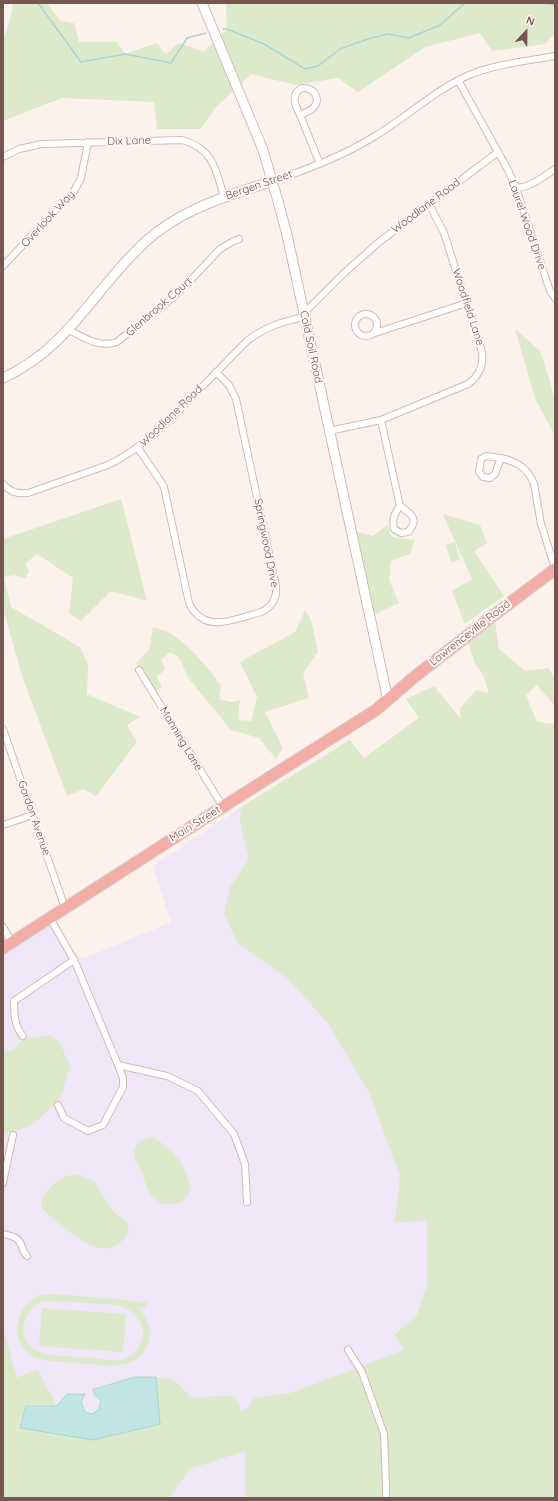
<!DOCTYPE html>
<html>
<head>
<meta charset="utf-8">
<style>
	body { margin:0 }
	#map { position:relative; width:558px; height:1501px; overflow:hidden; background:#fcf2eb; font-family:Quicksand,sans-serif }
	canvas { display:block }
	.frame { position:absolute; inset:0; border:4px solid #76564f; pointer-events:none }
	.north { position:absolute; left:506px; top:12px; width:40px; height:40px; -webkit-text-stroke:3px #fef7f1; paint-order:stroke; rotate:22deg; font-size:11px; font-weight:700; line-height:16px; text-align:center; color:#76564f }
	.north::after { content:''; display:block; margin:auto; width:14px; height:18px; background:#76564f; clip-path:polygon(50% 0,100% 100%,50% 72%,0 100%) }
</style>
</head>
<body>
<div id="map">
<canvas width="558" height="1501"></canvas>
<div class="frame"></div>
<div class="north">N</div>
</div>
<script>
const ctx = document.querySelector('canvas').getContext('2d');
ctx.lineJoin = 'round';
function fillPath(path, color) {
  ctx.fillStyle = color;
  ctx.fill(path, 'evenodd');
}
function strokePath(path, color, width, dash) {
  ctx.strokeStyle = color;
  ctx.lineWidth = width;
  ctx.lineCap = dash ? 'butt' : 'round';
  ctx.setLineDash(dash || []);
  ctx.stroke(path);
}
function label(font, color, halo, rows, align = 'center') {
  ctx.font = font + ' Quicksand,sans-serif';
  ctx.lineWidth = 4;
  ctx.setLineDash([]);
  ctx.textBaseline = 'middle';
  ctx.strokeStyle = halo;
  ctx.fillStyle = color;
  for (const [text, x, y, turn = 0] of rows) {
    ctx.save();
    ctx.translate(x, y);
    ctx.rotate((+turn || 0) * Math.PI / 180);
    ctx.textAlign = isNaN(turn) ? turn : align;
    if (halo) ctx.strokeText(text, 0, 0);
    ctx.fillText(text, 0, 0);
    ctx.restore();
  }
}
fillPath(new Path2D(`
	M 434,686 L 462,720 L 555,778 L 555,1498 L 3,1498 L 3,955 L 39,933 L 48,925 L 82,959 L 171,922 L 153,866 L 241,807 L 350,740 L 364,758 L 419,718 L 406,699 Z`), '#efe7f8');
fillPath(new Path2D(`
	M 13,3 L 47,3 L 60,21 L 74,23 L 79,42 L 117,42 L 125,54 L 157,43 L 166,54 L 179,43 L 204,52 L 227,29 L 226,3 L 555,3 L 555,33 L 545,44 L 492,51 L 480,33 L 425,47 L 358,92 L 338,78 L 296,85 L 251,74 L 215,108 L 201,129 L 157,129 L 154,102 L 62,98 L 3,121 L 3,40 L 10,21 Z
	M 515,329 L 540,351 L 549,378 L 555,402 L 555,436 L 535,398 Z
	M 121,499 L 147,601 L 111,591 L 81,621 L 69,614 L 73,578 L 37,554 L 25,564 L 29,571 L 25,579 L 14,575 L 4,577 L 11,607 L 80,647 L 88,665 L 87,694 L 140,717 L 127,725 L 137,742 L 96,796 L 83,789 L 67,796 L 22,676 L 3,609 L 3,539 Z
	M 443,514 L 480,525 L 487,543 L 474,551 L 504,596 L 465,624 L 452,591 L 472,579 Z
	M 387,525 L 392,537 L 415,540 L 410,554 L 391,561 L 389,580 L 399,603 L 374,615 L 354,531 L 373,536 Z
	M 455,542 L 460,560 L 451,562 L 446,545 Z
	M 305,610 L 311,620 L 318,651 L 303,674 L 309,698 L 265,712 L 283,748 L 276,759 L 259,738 L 231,730 L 189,679 L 178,656 L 170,652 L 161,660 L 165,669 L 157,677 L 162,687 L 154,691 L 136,663 L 149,650 L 153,627 C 158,629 164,630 168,632 C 188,643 207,667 221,685 L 219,699 L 232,702 L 240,700 L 238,720 L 251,721 L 257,697 L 240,662 L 295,632 Z
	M 495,621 L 499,649 L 525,671 L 549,668 L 555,679 L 555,706 L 537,685 L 526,695 L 537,722 L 555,724 L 555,1498 L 245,1498 L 245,1451 L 190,1469 L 169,1498 L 3,1498 L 3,1328 L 17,1378 L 37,1369 L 57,1406 L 26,1406 L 160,1424 L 156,1377 L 174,1380 L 191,1397 L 232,1396 L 239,1403 L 240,1411 L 248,1408 L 254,1398 L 291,1393 L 404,1350 L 394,1335 L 417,1315 L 427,1285 L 427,1220 L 395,1223 L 400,1176 L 369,1092 L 328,1023 L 289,980 L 238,943 L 224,914 L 230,887 L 249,859 L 240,821 L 241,807 L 350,740 L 364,758 L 419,718 L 406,699 L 434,686 L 461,719 L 460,708 L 476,690 L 489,693 L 483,675 L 475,663 L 468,643 Z
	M 49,1035 L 60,1043 L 70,1066 L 63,1092 L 56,1103 L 32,1125 L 12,1132 L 3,1133 L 3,1051 L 12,1051 L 24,1039 Z
	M 154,1137 C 170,1149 184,1161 189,1182 C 194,1203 169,1211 155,1199 C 146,1192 145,1179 141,1169 C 138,1164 135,1161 134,1155 C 134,1153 134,1148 136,1146 C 140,1140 147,1138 154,1137 Z
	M 76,1174 L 95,1182 L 108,1204 L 114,1212 L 126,1221 L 129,1231 C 107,1273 64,1227 42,1209 L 41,1199 C 53,1185 57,1177 76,1174 Z
	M 54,1294 L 147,1302 L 146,1308 L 137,1307 C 146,1315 152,1327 149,1340 C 140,1371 112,1366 87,1364 C 73,1363 58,1361 44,1360 C 37,1358 30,1356 25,1350 C 10,1333 18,1305 39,1296 C 43,1294 49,1295 54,1294 ZM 42,1301 L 54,1301 L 118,1305 C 130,1309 138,1314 142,1326 C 147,1342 135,1357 119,1360 C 112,1361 102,1359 95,1358 C 78,1357 62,1356 45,1354 C 16,1345 17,1316 42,1301 Z
	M 42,1308 L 126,1314 L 123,1352 L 39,1346 Z`), '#dce9ca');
const water = new Path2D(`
	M 135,1377 L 156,1377 L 160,1424 L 93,1440 L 20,1428 L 26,1406 L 57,1406 L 67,1394 L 85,1394 L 81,1402 L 85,1412 L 92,1414 L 99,1409 L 101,1400 L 95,1395 L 93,1390 Z`);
fillPath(water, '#c0e5e4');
strokePath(water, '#a7d6d5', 1);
strokePath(new Path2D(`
	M 38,3 L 81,62 L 125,54 L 171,63 L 187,38 L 206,33
	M 543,3 L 555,5
	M 223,29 L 227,29 L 264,44 L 305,69 L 318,66 L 340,49 L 368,39 L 387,34 L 409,38 L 440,25 L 465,3`), '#a7d6d5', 1.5);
const street = new Path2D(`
	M 458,80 L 508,170 L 516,188 L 550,291 L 555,298
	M 302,88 C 312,87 322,97 314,107 C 311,111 304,113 300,115 C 295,105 290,94 302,88 Z
	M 300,115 L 320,164
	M 3,157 L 19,149 L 42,144 L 182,140 C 213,148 216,170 224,197
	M 273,181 C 308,169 343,156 375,136 C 407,117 435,90 469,75 C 496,64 527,61 555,56
	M 516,188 C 531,187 543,177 555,169
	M 3,266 L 74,191 L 81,178 L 88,142
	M 304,313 L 342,275 L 379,242 L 498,152
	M355 325a11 11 0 1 1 22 0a11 11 0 1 1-22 0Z
	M 69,330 C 85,338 99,348 117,342 L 171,299 L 188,283 L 220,249 L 232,242 L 239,239
	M 372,334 L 467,303
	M 381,420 L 400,506 C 394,514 392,519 394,529 L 401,533 L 408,532 C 420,519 411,514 400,506
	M 329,431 L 381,420 L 468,384 C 479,376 484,366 482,352 L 444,233 L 429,204
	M 138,448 L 159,479 L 164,487 L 189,603 C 204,635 235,619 261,612 C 272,607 277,598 276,586 L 236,399 L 229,385 L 216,372
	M 486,456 L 501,458 L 495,474 L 490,478 L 483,477 L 479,472 L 481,459 Z
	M 501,458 C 517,462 528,468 534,484 L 541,524 L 555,568
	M 3,484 C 10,492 17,494 28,493 L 108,465 C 141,449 166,424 191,398 C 210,379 229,359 248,340 C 266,327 283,321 305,317
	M 139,670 L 223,807
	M 3,729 L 65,908
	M 3,825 L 33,815
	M 50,918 L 75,962 L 118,1065 L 167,1076 L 198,1091 L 234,1134 L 245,1164 L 247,1202
	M 3,927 L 12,943
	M 23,1036 C 14,1026 14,1014 14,1001 L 74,960
	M 58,1105 L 64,1118 L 88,1131 L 103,1125 L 123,1087 L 123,1078 L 118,1065
	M 3,1183 L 13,1135
	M 3,1234 C 12,1236 19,1237 22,1247 C 23,1251 24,1253 27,1256
	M 348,1350 L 362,1372 L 384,1434 L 386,1485 L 386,1498`);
const secondary = new Path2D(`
	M 202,3 L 263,150 L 278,201 L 287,235 L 388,700
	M 3,378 C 70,347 94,289 145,242 C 181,209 227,196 273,181`);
const highway = new Path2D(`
	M 3,948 L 191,827 L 376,710 L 413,678 L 494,615 L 555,569`);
strokePath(street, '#d0bbb3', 8);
strokePath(secondary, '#d3bab1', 11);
strokePath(highway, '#d9d0ce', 13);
strokePath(street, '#fff', 6);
strokePath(secondary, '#fff', 9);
strokePath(highway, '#f1ada6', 11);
label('11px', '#76564f', '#fef7f1', [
	["Dix Lane",129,141,-2],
	["Bergen Street",259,185,-19],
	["Woodlane Road",426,206,-37],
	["Overlook Way",48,219,-47],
	["Laurel Wood Drive",527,225,71],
	["Glenbrook Court",159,307,-41],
	["Woodfield Lane",468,307,72],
	["Cold Soil Road",311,347,78],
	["Woodlane Road",171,416,-44],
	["Springwood Drive",266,543,79],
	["Lawrenceville Road",470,633,-38],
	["Manning Lane",181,739,59],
	["Gordon Avenue",34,818,71],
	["Main Street",195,824,-32]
]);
</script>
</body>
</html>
